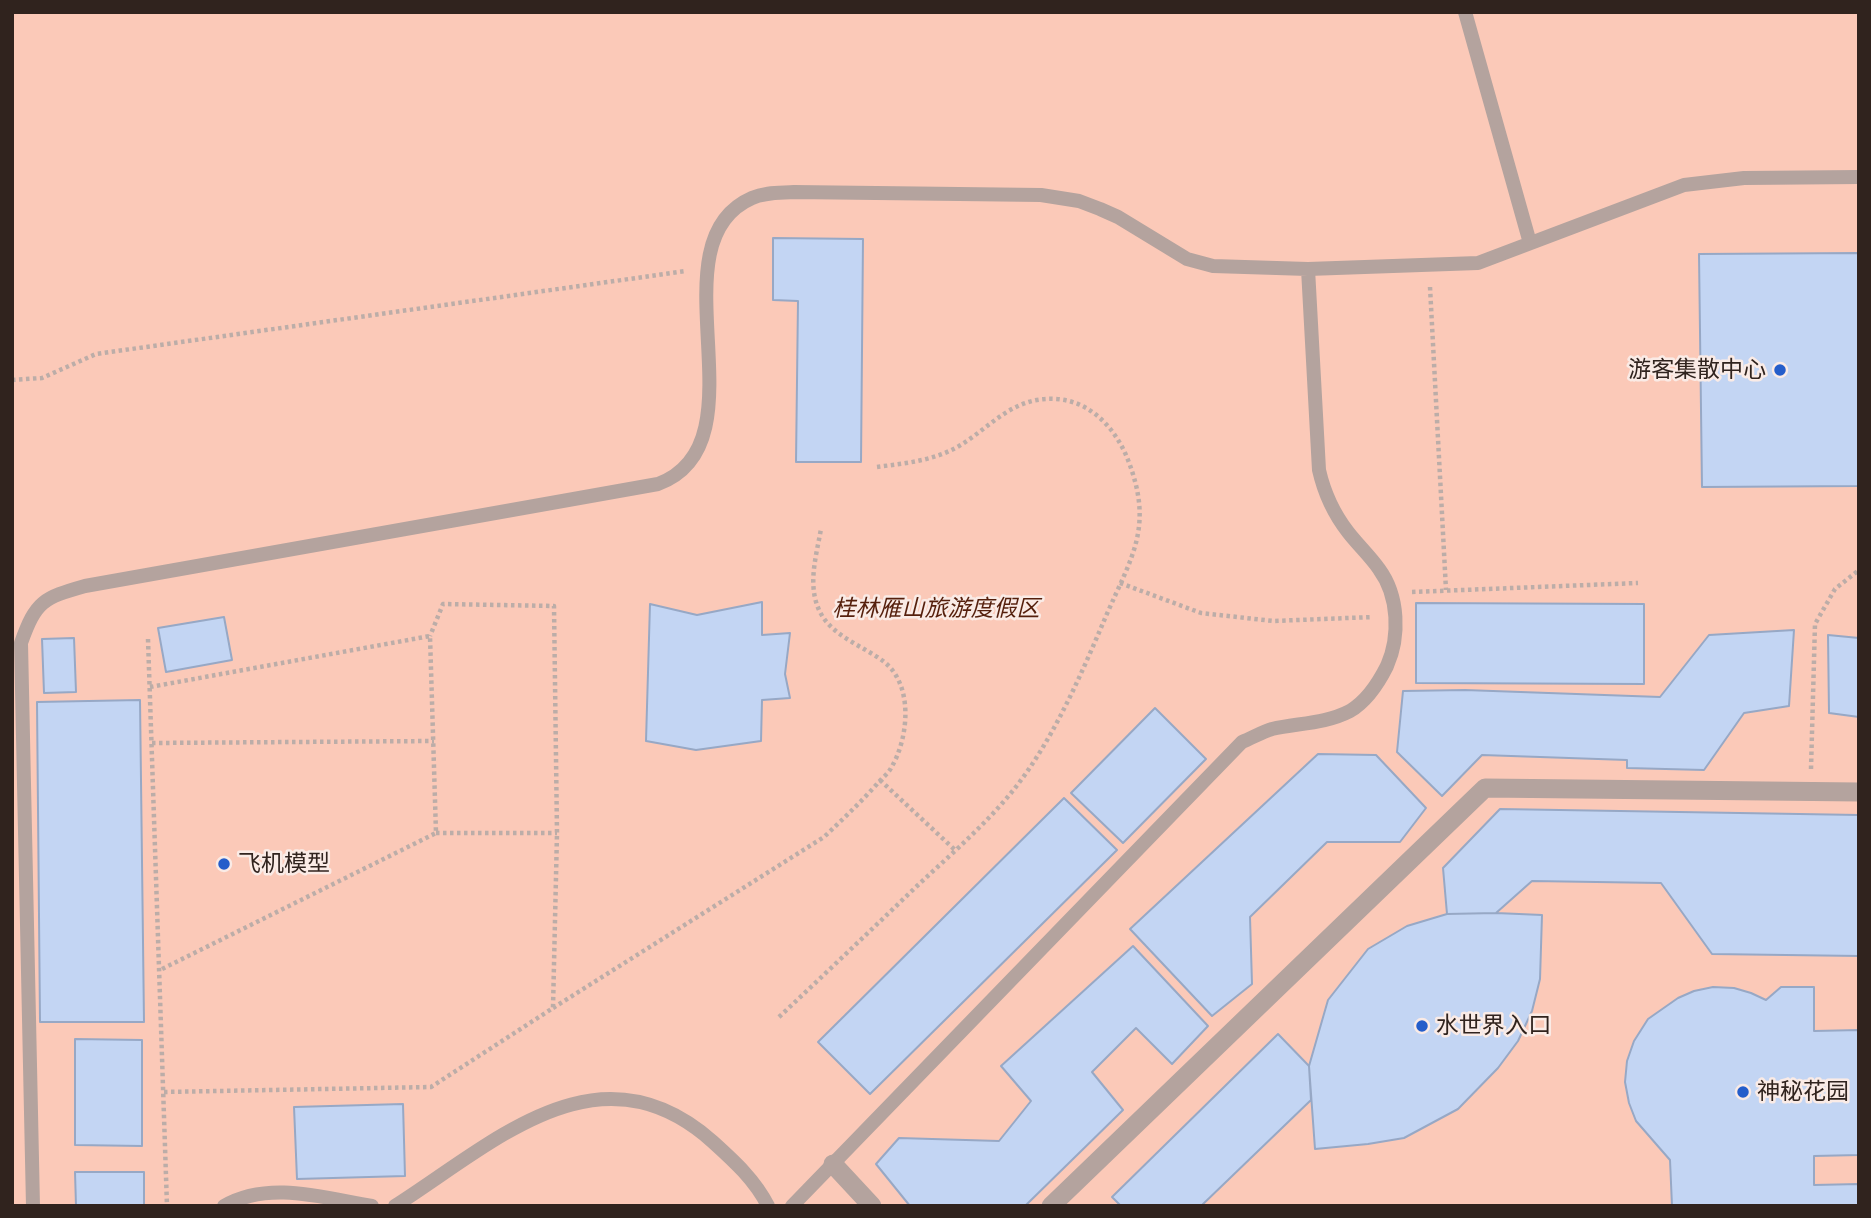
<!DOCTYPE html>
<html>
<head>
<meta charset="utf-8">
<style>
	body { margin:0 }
	#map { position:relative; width:1871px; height:1218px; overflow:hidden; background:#faebe6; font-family:"PT Serif",serif }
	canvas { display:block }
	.frame { position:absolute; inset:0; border:14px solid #30231e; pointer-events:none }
</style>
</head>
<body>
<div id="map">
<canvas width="1871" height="1218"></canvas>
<div class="frame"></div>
</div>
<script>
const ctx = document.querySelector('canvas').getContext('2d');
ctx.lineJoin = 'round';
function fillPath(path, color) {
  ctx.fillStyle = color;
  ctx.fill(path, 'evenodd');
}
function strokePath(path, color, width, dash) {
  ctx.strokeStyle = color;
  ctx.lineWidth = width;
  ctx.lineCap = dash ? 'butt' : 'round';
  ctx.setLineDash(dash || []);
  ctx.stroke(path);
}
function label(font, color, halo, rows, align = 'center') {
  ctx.font = font + ' "PT Serif","Noto Sans SC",serif';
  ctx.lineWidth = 5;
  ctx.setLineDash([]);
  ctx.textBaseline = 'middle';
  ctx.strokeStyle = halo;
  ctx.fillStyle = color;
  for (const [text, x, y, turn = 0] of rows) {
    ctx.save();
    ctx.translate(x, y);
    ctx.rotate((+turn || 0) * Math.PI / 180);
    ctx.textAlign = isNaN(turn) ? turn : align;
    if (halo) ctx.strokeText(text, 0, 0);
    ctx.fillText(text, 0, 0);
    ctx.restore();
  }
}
fillPath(new Path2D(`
	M 12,12 L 1859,12 L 1859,1206 L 12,1206 Z`), '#fbc9b8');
const building = new Path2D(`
	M 773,238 L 863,239 L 861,462 L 796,462 L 798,301 L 773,300 Z
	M 1859,253 L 1859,486 L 1702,487 L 1699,254 Z
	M 762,602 L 762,635 L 790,633 L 785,674 L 790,698 L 762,700 L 761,741 L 696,750 L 646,741 L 650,604 L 697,615 Z
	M 1416,603 L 1644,604 L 1644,684 L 1416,683 Z
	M 224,617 L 232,660 L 166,672 L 158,628 Z
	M 1794,630 L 1789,706 L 1744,713 L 1704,770 L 1627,768 L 1627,760 L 1482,755 L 1442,796 L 1397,752 L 1403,691 L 1465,690 L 1660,697 L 1709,635 Z
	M 1828,635 L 1859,638 L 1859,717 L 1829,713 Z
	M 74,638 L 76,692 L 44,693 L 42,639 Z
	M 140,700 L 144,1022 L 40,1022 L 37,702 Z
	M 1155,708 L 1206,759 L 1123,843 L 1071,793 Z
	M 1318,754 L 1376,755 L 1426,808 L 1400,842 L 1327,842 L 1250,917 L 1252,984 L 1212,1016 L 1130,929 Z
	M 1064,798 L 1117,850 L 870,1094 L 818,1042 Z
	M 1500,809 L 1859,815 L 1859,956 L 1712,954 L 1661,883 L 1532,881 L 1496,913 L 1447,914 L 1443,868 Z
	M 1496,913 L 1542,915 L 1540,979 L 1532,1011 L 1518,1041 L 1498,1068 L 1458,1109 L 1404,1138 L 1368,1144 L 1315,1149 L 1309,1066 L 1328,1000 L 1368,949 L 1407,926 L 1447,914 Z
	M 1133,946 L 1208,1026 L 1172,1064 L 1136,1028 L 1092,1072 L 1123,1110 L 1025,1206 L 910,1206 L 876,1164 L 899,1138 L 999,1141 L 1031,1101 L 1001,1066 Z
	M 1713,987 L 1734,988 L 1751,993 L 1766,1000 L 1781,987 L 1814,987 L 1814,1031 L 1859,1030 L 1859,1155 L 1814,1156 L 1814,1185 L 1859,1184 L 1859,1206 L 1672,1206 L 1670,1160 L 1636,1121 L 1629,1103 L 1625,1082 L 1627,1061 L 1634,1041 L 1648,1019 L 1678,998 L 1694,991 Z
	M 1278,1034 L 1309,1066 L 1311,1100 L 1201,1206 L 1121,1206 L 1112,1197 Z
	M 75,1039 L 142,1040 L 142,1146 L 75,1145 Z
	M 403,1104 L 405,1176 L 297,1179 L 294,1107 Z
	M 75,1172 L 144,1172 L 144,1206 L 76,1206 Z`);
fillPath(building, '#c3d5f3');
strokePath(building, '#97a8c5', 2);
strokePath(new Path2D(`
	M 1430,287 L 1446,590
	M 12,380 L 42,378 L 96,354 L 686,271
	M 1120,583 L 1201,613 L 1273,621 L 1373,617
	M 1412,592 L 1638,583
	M 148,639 L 167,1206
	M 150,687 L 430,636 L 436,833 L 160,970
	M 152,743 L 434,741
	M 1811,769 L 1815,624 L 1835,589 L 1859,570
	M 880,780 L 955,850
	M 436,833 L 557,833
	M 553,1008 L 824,837 C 842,820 860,803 877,784 C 881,779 888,774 891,768 C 909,738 914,684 883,661 C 863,646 832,636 820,612 C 807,586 816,557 821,529
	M 779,1017 C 825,974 871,930 917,886 C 949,856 983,827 1011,793 C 1052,743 1081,675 1106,616 C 1132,556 1154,527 1128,460 C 1116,429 1091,401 1056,399 C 1013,396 991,427 959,446 C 933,461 906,463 877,467
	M 164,1092 L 431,1087 L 553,1008 L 557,833 L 554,606 L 443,604 L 430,636`), '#bcada8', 4.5, [3.5, 3.5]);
strokePath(new Path2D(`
	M 1465,12 L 1530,243
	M 33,1206 L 21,643 C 36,601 43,598 85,586 L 658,484 C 769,443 649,243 752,198 C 765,192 780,193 794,192 L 1041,195 L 1079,201 L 1100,209 L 1118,217 L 1187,259 L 1213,266 L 1308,269 L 1478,263 L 1684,185 L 1744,178 L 1859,177
	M 224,1206 C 269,1180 324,1198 372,1206
	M 395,1206 C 494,1143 599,1040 713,1142 C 734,1161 755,1180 768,1206
	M 792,1206 L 1242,742 C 1252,738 1262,732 1272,729 C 1298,723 1325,724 1350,711 C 1367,701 1378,684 1387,666 C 1400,637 1399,596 1379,569 C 1370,556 1358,545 1348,532 C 1334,514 1324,492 1319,470 L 1308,269`), '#b4a39e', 14);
strokePath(new Path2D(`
	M 833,1164 L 872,1206
	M 1051,1206 L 1485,788 L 1859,792`), '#b4a39e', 19);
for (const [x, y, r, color] of [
	[1780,370,7,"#245dca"],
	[224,864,7,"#245dca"],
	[1422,1026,7,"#245dca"],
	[1743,1092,7,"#245dca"]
]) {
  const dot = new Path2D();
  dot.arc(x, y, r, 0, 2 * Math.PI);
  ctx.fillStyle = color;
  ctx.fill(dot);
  strokePath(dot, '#faebe6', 2.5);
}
label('23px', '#30231e', '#faebe6', [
	["游客集散中心",1766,370,"right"],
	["飞机模型",238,864],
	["水世界入口",1436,1026],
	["神秘花园",1757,1092]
], 'left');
label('italic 23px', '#551f0c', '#faebe6', [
	["桂林雁山旅游度假区",936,609]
]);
</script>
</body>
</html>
